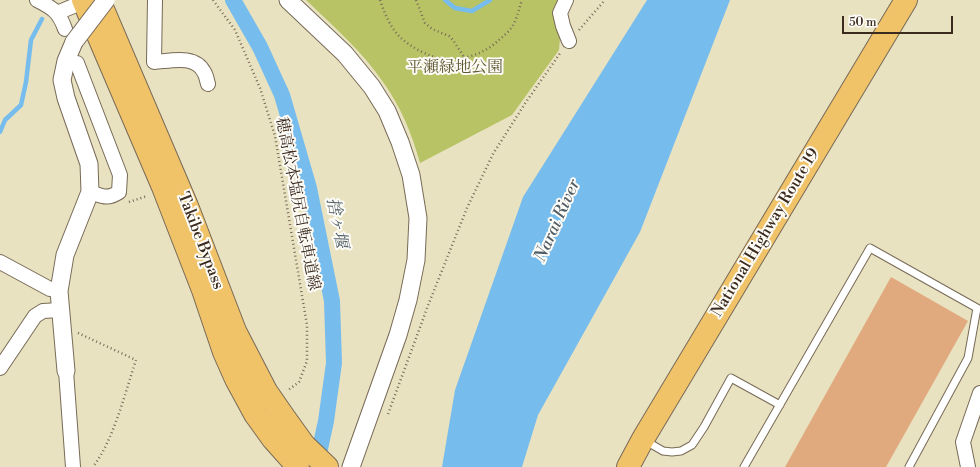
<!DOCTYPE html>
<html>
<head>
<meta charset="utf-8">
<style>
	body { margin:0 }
	#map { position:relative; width:980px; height:467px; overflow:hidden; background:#e8e2c1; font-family:"Libre Bodoni",serif }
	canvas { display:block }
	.scale { position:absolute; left:842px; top:16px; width:111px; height:18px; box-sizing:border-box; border:2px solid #3b2a1e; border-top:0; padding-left:5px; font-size:12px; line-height:14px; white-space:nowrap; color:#3b2a1e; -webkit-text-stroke:3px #fdfcf7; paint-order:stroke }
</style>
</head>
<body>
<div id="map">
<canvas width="980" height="467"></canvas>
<div class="scale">50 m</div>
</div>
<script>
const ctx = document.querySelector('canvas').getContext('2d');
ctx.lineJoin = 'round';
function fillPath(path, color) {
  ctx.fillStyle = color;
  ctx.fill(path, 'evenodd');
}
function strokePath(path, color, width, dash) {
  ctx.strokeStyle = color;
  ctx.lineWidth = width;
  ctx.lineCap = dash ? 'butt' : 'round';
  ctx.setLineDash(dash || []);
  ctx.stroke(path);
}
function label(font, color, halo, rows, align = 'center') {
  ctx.font = font + ' "Libre Bodoni","Noto Serif JP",serif';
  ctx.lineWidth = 4;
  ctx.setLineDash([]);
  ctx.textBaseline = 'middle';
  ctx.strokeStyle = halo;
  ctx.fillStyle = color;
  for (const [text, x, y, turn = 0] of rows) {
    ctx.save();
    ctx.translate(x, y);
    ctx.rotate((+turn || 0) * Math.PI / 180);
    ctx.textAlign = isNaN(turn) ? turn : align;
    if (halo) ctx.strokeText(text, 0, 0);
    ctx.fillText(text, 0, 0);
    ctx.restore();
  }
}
fillPath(new Path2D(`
	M 306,0 L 560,0 L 556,17 L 560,38 L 559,50 L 512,115 L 420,163 C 412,134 401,107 383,82 C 362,51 333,26 306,0 Z`), '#b7c365');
fillPath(new Path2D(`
	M 647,0 L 730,0 L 640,232 L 538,415 L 522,467 L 442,467 L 455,390 L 523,197 Z`), '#76bced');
strokePath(new Path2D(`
	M 445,0 L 455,8 L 472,11 L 490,0
	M 0,132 L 5,120 L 21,105 L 26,82 L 31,40 L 42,19`), '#76bced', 4.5);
strokePath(new Path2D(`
	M 233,0 L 260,47 L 282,95 L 309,188 L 332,301 L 334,363 L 326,421 L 316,467`), '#76bced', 16);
fillPath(new Path2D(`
	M 891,277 L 968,321 L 886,467 L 785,467 Z`), '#e1a97e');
const service = new Path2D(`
	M 644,440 L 663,451 L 672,452 L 681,451 L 692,445 L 704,427 L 731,378 L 780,405
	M 744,467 L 870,248 L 977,308 L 968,358 L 909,467`);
const minor = new Path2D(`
	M 37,0 C 53,8 59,12 65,29
	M 155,0 L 154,62 C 170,61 195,54 204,72 C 206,75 207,80 208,84
	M 566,0 L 560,13 L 563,26 L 569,41
	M 57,13 L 83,2
	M 77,63 L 120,175 L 119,192 C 107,200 102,196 90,192
	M 0,262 L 50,289 L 59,291
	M 0,368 L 35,316 L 43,311 L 60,310
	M 66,371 L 73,467
	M 968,467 L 963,442 L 980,393`);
const tertiary = new Path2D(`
	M 288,0 L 345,54 L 372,87 L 387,111 L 400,142 L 411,175 L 418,218 L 416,260 L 408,300 L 398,335 L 351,467
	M 66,371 L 59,291 L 65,255 L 90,192 L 89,164 L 66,98 L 62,80 L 66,61 L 74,42`);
const trunk = new Path2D(`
	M 83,0 L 163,187 L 203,290 L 224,352 L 236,379 L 255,414 L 273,439 L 298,467
	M 99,0 L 187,206 L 235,331 L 266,391 L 284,417 L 304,445 L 327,467
	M 628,467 L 643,439 L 906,0`);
strokePath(service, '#786a57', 9);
strokePath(minor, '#786a57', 16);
strokePath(tertiary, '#786a57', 19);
strokePath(trunk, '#786a57', 24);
strokePath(new Path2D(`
	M 213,0 L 235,30 L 260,88 L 275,136 L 307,325 L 307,361 L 299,382 L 287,391
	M 380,0 C 385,14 390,27 400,37 C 410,47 431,58 444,59 C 464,61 486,53 500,39 C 505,35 511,30 514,23 C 518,16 519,8 522,0
	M 416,0 L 425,23 L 432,29 L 449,36 L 453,40 L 464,57
	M 579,30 L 605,0
	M 129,202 L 147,196
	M 78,333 L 136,360 C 125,393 114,439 93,467
	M 388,414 L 429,303 L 467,208 L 493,154 L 526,102 L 561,52`), '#786a57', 2.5, [1, 3]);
strokePath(service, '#fff', 7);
strokePath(minor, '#fff', 14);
strokePath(tertiary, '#fff', 17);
strokePath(trunk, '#f1c369', 22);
const tertiaryBridge = new Path2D(`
	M 74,42 L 106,0`);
strokePath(tertiaryBridge, '#786a57', 19, []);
strokePath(tertiaryBridge, '#fff', 17);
label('16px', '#605833', '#fdfcf7', [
	["平瀬緑地公園",455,68]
]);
label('16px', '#3b2a1e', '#fdfcf7', [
	["穂高松本塩尻自転車道線",297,204,79],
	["National Highway Route 19",766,233,-59],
	["Takibe Bypass",200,241,69]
]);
label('italic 17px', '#505d66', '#fdfcf7', [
	["Narai River",558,221,-66],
	["捨ヶ堰",336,223,79]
]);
</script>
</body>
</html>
